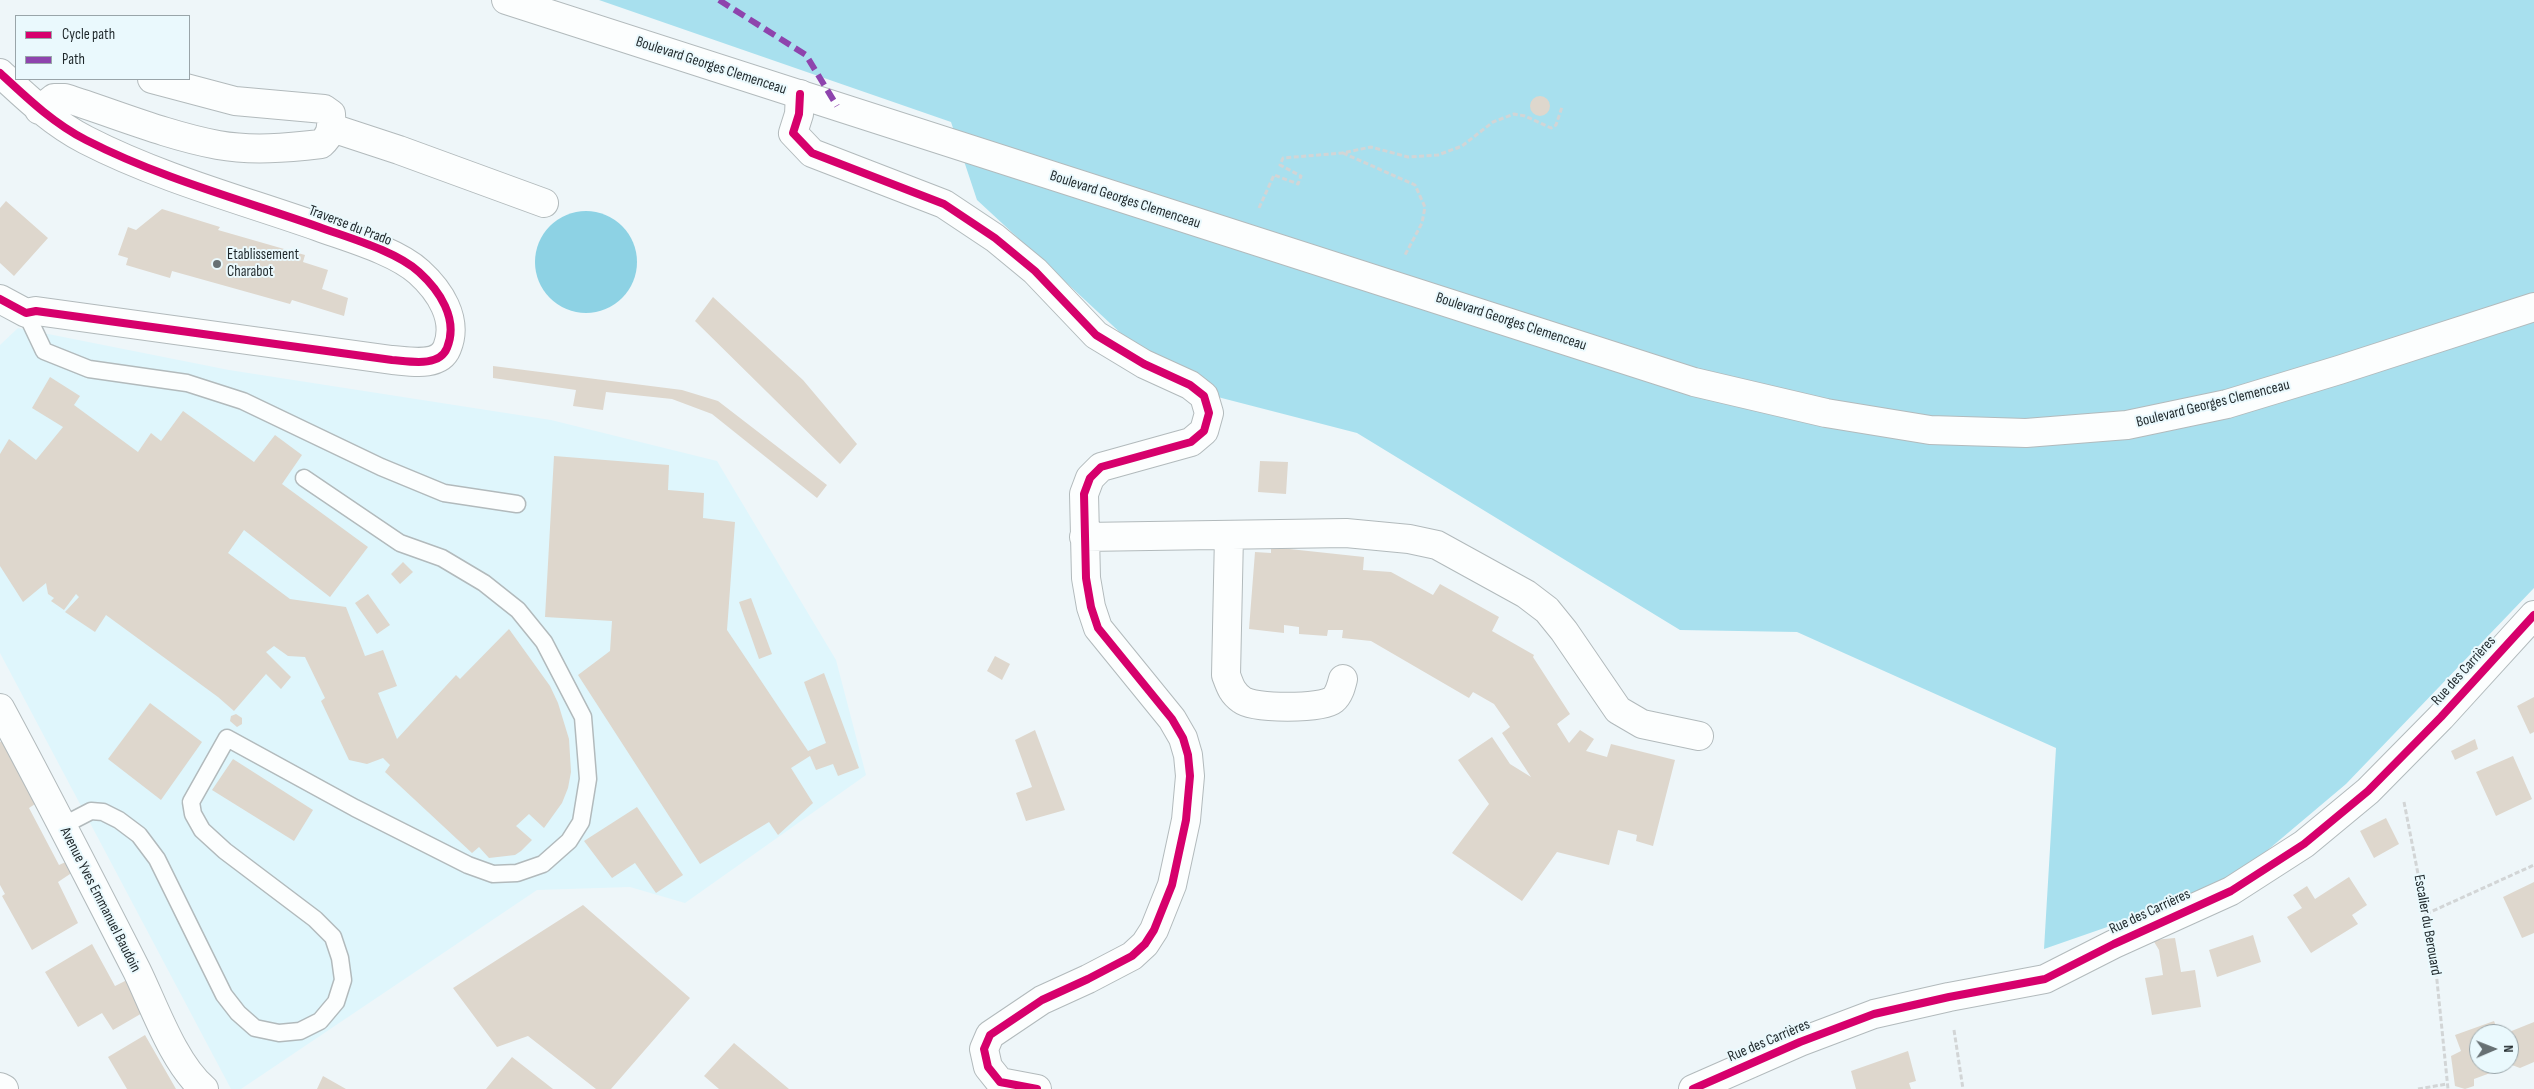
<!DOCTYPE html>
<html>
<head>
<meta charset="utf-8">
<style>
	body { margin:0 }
	#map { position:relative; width:2534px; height:1089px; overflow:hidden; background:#eef6f9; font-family:"Sofia Sans Condensed",sans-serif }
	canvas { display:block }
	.legend { position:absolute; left:15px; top:15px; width:175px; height:65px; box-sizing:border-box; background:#eaf9fd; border:1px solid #99a5a9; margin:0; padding:6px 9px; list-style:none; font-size:15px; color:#1f282b }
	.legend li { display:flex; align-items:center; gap:10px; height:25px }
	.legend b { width:25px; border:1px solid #99a5a9 }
	.north { position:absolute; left:2469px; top:1024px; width:50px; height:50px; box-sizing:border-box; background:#eaf9fd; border:1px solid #99a5a9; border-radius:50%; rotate:89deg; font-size:14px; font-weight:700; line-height:20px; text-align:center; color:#1f282b }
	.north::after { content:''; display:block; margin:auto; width:18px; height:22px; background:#677073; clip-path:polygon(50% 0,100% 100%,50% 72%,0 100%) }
</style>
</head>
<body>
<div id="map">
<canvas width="2534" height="1089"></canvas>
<ul class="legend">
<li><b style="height:6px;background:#d6006c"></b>Cycle path</li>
<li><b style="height:6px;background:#8e44ad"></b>Path</li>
</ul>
<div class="north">N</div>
</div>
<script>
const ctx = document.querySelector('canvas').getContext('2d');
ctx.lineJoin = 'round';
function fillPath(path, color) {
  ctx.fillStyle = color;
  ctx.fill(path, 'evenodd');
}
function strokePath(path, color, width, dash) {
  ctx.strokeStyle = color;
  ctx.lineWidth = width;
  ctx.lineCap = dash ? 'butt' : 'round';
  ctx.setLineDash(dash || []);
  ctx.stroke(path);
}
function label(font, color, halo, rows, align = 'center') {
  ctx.font = font + ' "Sofia Sans Condensed",sans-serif';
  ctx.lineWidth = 4;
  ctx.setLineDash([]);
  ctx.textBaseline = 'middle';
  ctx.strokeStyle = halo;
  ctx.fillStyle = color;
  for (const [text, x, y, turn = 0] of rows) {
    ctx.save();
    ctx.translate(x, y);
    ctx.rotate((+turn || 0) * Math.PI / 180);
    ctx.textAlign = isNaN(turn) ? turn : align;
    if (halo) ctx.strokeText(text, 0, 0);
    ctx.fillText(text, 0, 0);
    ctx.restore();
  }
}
fillPath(new Path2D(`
	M 18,328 L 229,370 L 551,420 L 717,461 L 836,660 L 866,775 L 685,903 L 630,887 L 537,890 L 241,1089 L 231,1089 L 0,653 L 0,345 Z`), '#dff6fc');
fillPath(new Path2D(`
	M 599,0 L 2534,0 L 2534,588 L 2346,784 L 2225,886 L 2044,949 L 2056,748 L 1797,632 L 1680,630 L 1357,433 L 1179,387 L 977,200 L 951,122 Z`), '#a8e0ee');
fillPath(new Path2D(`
	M535 262a51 51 0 1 1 102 0a51 51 0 1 1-102 0Z`), '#8dd2e4');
fillPath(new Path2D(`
	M1530 106a10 10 0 1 1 20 0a10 10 0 1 1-20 0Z
	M 6,201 L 48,238 L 14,276 L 0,263 L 0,208 Z
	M 162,209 L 220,227 L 218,230 L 305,255 L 303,262 L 328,270 L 322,289 L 348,298 L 344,316 L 292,300 L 290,304 L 172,271 L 170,278 L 126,265 L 128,258 L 118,255 L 128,227 L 136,230 Z
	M 713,297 L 803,380 L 857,444 L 840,464 L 695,321 Z
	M 493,366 L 682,390 L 718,401 L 827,485 L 817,498 L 712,414 L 672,399 L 606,392 L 603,410 L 573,406 L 576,390 L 493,378 Z
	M 50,377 L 80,396 L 74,405 L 138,452 L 151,433 L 161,441 L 183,411 L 254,462 L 275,435 L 302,455 L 282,484 L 368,547 L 330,597 L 244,530 L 228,553 L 290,599 L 346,607 L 365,656 L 383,650 L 397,686 L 378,693 L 397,739 L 456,675 L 460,679 L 509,629 L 550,686 L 558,703 L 569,739 L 571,772 L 568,788 L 562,803 L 544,828 L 529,814 L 516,826 L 532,840 L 521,851 L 515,855 L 489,858 L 479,847 L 472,853 L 385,772 L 390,765 L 383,758 L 367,764 L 349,760 L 321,701 L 325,698 L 305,657 L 288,656 L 274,646 L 266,652 L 291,677 L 281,689 L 266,674 L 234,711 L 218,697 L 106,615 L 95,632 L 65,612 L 79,597 L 76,594 L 64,610 L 51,601 L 54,598 L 48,594 L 46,583 L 23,602 L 0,566 L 0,454 L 9,439 L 36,460 L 63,427 L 32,408 Z
	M 554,456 L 669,465 L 668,490 L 704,493 L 703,518 L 735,522 L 727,630 L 808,751 L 826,743 L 804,682 L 824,673 L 859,768 L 838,776 L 833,764 L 816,770 L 810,756 L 791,768 L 813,803 L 778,835 L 769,822 L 700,864 L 578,675 L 610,651 L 612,621 L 545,617 Z
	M 1260,461 L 1288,462 L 1286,494 L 1258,492 Z
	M 1271,547 L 1364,557 L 1363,570 L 1391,572 L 1433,595 L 1440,584 L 1499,617 L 1492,631 L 1534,655 L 1533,657 L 1570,714 L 1557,724 L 1569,743 L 1580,730 L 1594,739 L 1586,751 L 1607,757 L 1611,744 L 1675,760 L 1653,846 L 1636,841 L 1637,835 L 1618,830 L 1609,865 L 1557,852 L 1522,901 L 1452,853 L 1489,804 L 1458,760 L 1492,737 L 1510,764 L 1531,777 L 1502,733 L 1510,727 L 1494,704 L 1473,692 L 1469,698 L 1371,641 L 1342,638 L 1343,630 L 1328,630 L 1327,636 L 1299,634 L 1299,627 L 1284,625 L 1284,633 L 1249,629 L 1255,552 L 1271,553 Z
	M 403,562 L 413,572 L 400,584 L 391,574 Z
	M 368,594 L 390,625 L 377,634 L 355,603 Z
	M 751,598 L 772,654 L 759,659 L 739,602 Z
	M 995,656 L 1010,664 L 1002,680 L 987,671 Z
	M 2534,697 L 2534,732 L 2530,734 L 2517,706 Z
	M 150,703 L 202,742 L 161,800 L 108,759 Z
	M 236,714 L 242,718 L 242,724 L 237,727 L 230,721 L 231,716 Z
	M 1035,730 L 1065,810 L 1026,821 L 1016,793 L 1032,787 L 1015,740 Z
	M 5,739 L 38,802 L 29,808 L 59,865 L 68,861 L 73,872 L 58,882 L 78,923 L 32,950 L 2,896 L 5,894 L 0,885 L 0,742 Z
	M 2475,739 L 2478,749 L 2455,760 L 2451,751 Z
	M 2513,756 L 2532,799 L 2496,816 L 2476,772 Z
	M 233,759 L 313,810 L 294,841 L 212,790 Z
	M 637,807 L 683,875 L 656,893 L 635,863 L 612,878 L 584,841 Z
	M 2386,818 L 2399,844 L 2374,858 L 2360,831 Z
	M 2349,877 L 2367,905 L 2352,915 L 2358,924 L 2311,953 L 2287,917 L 2302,908 L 2293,895 L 2307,886 L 2315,899 Z
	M 2534,882 L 2534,933 L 2522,938 L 2503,897 Z
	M 583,905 L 690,998 L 611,1089 L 596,1089 L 528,1036 L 497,1047 L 453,988 Z
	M 2253,935 L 2261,962 L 2217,977 L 2209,950 Z
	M 2175,938 L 2181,972 L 2195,970 L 2201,1007 L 2152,1015 L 2145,978 L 2163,975 L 2159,950 L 2153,940 Z
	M 92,944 L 115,986 L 127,980 L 144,1012 L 113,1030 L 102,1013 L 78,1027 L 45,972 Z
	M 2494,1021 L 2499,1034 L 2479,1034 L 2479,1064 L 2509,1064 L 2509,1034 L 2504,1034 L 2534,1022 L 2534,1062 L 2520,1068 L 2512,1065 L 2474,1079 L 2474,1086 L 2465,1089 L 2455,1086 L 2451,1056 L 2461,1051 L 2455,1035 Z
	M 145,1035 L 176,1089 L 127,1089 L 108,1057 Z
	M 734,1043 L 789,1089 L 719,1089 L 704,1076 Z
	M 1908,1051 L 1916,1081 L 1909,1083 L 1911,1089 L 1856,1089 L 1851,1071 Z
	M 512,1057 L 553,1089 L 486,1089 Z
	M 323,1076 L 346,1089 L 317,1089 Z`), '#ded7cd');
const service = new Path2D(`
	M 26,313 L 44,351 L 89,369 L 187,383 L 243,401 L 381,467 L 444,493 L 517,504
	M 62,826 L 91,811 L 103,812 L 119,820 L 139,835 L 157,859 L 224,995 L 238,1013 L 255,1028 L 279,1033 L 300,1031 L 320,1021 L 336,1002 L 343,980 L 340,958 L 333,937 L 315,919 L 225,851 L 202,830 L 193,814 L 191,802 L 227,738 L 355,808 L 468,865 L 493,874 L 517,873 L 543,864 L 569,841 L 581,822 L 588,779 L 583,717 L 544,642 L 518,610 L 484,583 L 442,558 L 400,543 L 304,478`);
const minor = new Path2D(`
	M 0,73 C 27,98 53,123 86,140 C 160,178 242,200 319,227 C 349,238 396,251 419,272 C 439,290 459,319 447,348 C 439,368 408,361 392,360 L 36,311 L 26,313 L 0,299
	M 800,94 L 799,114 L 793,133 L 812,153 L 944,204 L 995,238 L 1035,271 L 1096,335 L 1144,364 L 1190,385 L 1204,396 L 1209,413 L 1204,431 L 1191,442 L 1101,467 L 1090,478 L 1084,494 L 1086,578 L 1091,607 L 1098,628 L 1172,719 L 1183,738 L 1188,755 L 1190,776 L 1186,820 L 1172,885 L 1154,930 L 1145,944 L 1132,956 L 1088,979 L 1042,1000 L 990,1035 L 984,1049 L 988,1067 L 1000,1082 L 1037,1089
	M 39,110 L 54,98 L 65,98 C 116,114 165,135 218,145 C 251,151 287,148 321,144 C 331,135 332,128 331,114 L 324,109 L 235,101 L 152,79
	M 332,128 L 399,150 L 544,203
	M 1229,535 L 1226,675 C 1230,686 1232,693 1242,700 C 1253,709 1322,709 1333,700 C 1339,695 1341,687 1343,679
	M 1084,537 L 1346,533 L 1409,539 L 1437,545 L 1526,594 L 1547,610 L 1564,631 L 1618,710 L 1642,724 L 1699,736
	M 1693,1089 L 1800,1042 L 1874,1014 L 1949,997 L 2045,979 L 2114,944 L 2231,891 L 2304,844 L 2368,791 L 2441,717 L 2534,615`);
const tertiary = new Path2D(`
	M 0,1087 L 4,1089`);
const secondary = new Path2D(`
	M 506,0 L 1694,382 L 1826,413 L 1930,430 L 2026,433 L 2127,425 L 2227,404 L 2339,370 L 2534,307
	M 0,708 C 47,795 92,883 137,971 C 154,1006 174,1064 204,1089`);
strokePath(service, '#b2babc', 19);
strokePath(minor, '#b2babc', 30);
strokePath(tertiary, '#b2babc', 30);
strokePath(secondary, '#b2babc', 30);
strokePath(new Path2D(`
	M 1343,153 L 1415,185 L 1425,207 L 1422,223 L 1405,255
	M 1259,208 L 1274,175 L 1298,184 L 1301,176 L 1280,165 L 1283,158 L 1342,153 L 1371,147 L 1408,157 L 1438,155 L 1462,146 L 1493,122 L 1514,114 L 1525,116 L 1551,128 L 1556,125 L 1562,107
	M 2404,802 L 2435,961 L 2448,1089
	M 2426,914 L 2534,865
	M 1954,1030 L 1963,1089
	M 2418,1089 L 2447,1084`), '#d2d5d6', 3, [5, 2.5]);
strokePath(service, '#fcfefe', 16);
strokePath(minor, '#fcfefe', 28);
strokePath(tertiary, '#fcfefe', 28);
strokePath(secondary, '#fcfefe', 28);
strokePath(new Path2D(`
	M 719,0 L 806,55 L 837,106`), '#8e44ad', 6, [12, 6]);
strokePath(new Path2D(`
	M 0,73 C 27,98 53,123 86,140 C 160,178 242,200 319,227 C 349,238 396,251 419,272 C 439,290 459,319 447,348 C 439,368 408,361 392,360 L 36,311 L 26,313 L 0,299
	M 800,94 L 799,114 L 793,133 L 812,153 L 944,204 L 995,238 L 1035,271 L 1096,335 L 1144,364 L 1190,385 L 1204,396 L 1209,413 L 1204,431 L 1191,442 L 1101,467 L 1090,478 L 1084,494 L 1086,578 L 1091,607 L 1098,628 L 1172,719 L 1183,738 L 1188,755 L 1190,776 L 1186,820 L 1172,885 L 1154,930 L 1145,944 L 1132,956 L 1088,979 L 1042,1000 L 990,1035 L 984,1049 L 988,1067 L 1000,1082 L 1037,1089
	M 1693,1089 L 1800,1042 L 1874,1014 L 1949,997 L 2045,979 L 2114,944 L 2231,891 L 2304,844 L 2368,791 L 2441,717 L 2534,615`), '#d6006c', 8);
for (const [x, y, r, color] of [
	[217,264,5,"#677073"]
]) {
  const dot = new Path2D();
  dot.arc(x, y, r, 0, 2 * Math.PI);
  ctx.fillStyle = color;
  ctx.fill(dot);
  strokePath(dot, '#eaf9fd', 2);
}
label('15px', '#1f282b', '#eaf9fd', [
	["Boulevard Georges Clemenceau",711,66,18],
	["Boulevard Georges Clemenceau",1125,200,18],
	["Traverse du Prado",350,226,21],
	["Boulevard Georges Clemenceau",1511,322,18],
	["Boulevard Georges Clemenceau",2213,404,-14],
	["Rue des Carrières",2464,671,-48],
	["Avenue Yves Emmanuel Baudoin",100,900,63],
	["Rue des Carrières",2150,912,-25],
	["Escalier du Berouard",2427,925,80],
	["Rue des Carrières",1769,1041,-23]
]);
label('15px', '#1f282b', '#eaf9fd', [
	["Etablissement",227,255],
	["Charabot",227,272]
], 'left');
</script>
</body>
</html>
